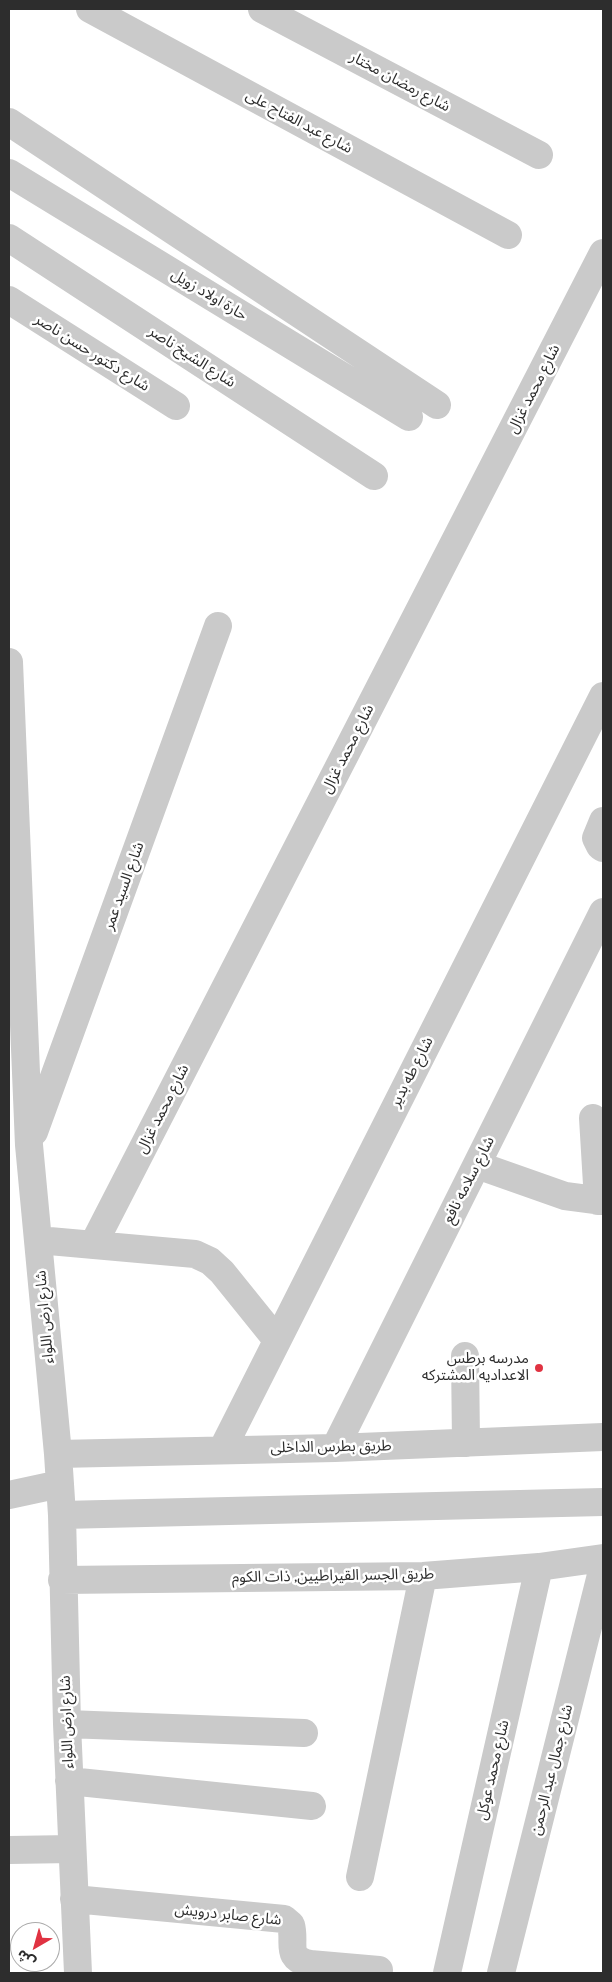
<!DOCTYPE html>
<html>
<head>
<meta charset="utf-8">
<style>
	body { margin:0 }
	#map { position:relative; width:612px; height:1982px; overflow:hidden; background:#fff; font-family:Karla,"Noto Sans Arabic",sans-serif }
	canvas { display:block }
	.frame { position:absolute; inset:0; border:10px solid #2d2d2d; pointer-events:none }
	.north { position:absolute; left:10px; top:1922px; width:50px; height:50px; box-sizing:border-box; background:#fff; border:1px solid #ababab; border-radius:50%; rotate:218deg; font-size:14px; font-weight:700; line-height:20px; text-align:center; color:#2d2d2d }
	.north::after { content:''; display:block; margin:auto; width:18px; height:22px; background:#e03342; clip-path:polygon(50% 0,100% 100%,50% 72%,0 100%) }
</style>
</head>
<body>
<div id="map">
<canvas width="612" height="1982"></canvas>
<div class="frame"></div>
<div class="north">ش</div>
</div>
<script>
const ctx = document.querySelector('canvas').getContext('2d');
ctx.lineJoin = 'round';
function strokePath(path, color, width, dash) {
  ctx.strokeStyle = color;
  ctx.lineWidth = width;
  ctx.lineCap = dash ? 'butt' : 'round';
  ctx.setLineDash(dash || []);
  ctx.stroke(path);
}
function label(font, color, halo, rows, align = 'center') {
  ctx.font = font + ' Karla,"Noto Sans Arabic",sans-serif';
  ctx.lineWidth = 5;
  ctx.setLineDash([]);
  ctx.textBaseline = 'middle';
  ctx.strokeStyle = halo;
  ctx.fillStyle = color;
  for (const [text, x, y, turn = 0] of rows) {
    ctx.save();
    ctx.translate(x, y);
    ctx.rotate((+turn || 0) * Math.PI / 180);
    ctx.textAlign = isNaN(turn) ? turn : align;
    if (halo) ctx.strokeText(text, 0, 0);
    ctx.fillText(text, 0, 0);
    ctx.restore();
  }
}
strokePath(new Path2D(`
	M 90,9 L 508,235
	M 262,9 L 539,155
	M 9,122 L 437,405
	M 9,173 L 409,417
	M 9,238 L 374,476
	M 9,300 L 176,406
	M 9,662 L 29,1145 L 58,1454 L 62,1515 L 67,1724 L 78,1973
	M 603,821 L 596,838 L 600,846 L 603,848
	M 593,1118 L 598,1201
	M 34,1132 L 218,626
	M 477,1165 L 565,1196 L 603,1201
	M 38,1240 L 195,1254 L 210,1261 L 222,1272 L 276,1339
	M 93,1245 L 603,253
	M 465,1356 L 466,1443
	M 335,1448 L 603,912
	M 222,1450 L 603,696
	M 58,1454 L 335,1448 L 603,1437
	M 9,1495 L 60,1484
	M 62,1515 L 603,1502
	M 62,1580 L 423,1576 L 539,1567 L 603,1558
	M 67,1724 L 304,1733
	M 69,1781 L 312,1806
	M 9,1850 L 72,1849
	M 360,1877 L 423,1576
	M 74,1899 L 284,1919 L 291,1925 C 296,1943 284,1958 310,1964 L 379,1970
	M 447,1973 L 539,1567
	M 501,1973 L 603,1567`), '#cacaca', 28);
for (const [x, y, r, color] of [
	[539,1368,5,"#e03342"]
]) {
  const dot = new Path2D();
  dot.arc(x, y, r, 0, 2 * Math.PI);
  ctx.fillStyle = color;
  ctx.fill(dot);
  strokePath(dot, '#fff', 2);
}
label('15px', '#2d2d2d', '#fff', [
	["شارع رمضان مختار",400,82,28],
	["شارع عبد الفتاح على",299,122,28],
	["حارة اولاد زويل",209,295,31],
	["شارع دكتور حسن ناصر",92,353,32],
	["شارع الشيخ ناصر",192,357,33],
	["شارع محمد غزال",534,389,-63],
	["شارع محمد غزال",348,749,-63],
	["شارع السيد عمر",124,886,-70],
	["شارع طه بدير",412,1072,-63],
	["شارع محمد غزال",163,1109,-63],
	["شارع سلامه نافع",469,1180,-63],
	["شارع ارض اللواء",45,1317,-95],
	["طريق بطرس الداخلى",331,1447,-1],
	["طريق الجسر القيراطيين, ذات الكوم",333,1576,-1],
	["شارع ارض اللواء",67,1722,-92],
	["شارع محمد عوكل",493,1770,-77],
	["شارع جمال عبد الرحمن",552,1770,-76],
	["شارع صابر درويش",228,1915,6]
]);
label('15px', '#2d2d2d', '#fff', [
	["مدرسه برطس",529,1359],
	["الاعداديه المشتركه",529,1376]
], 'right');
</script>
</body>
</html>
